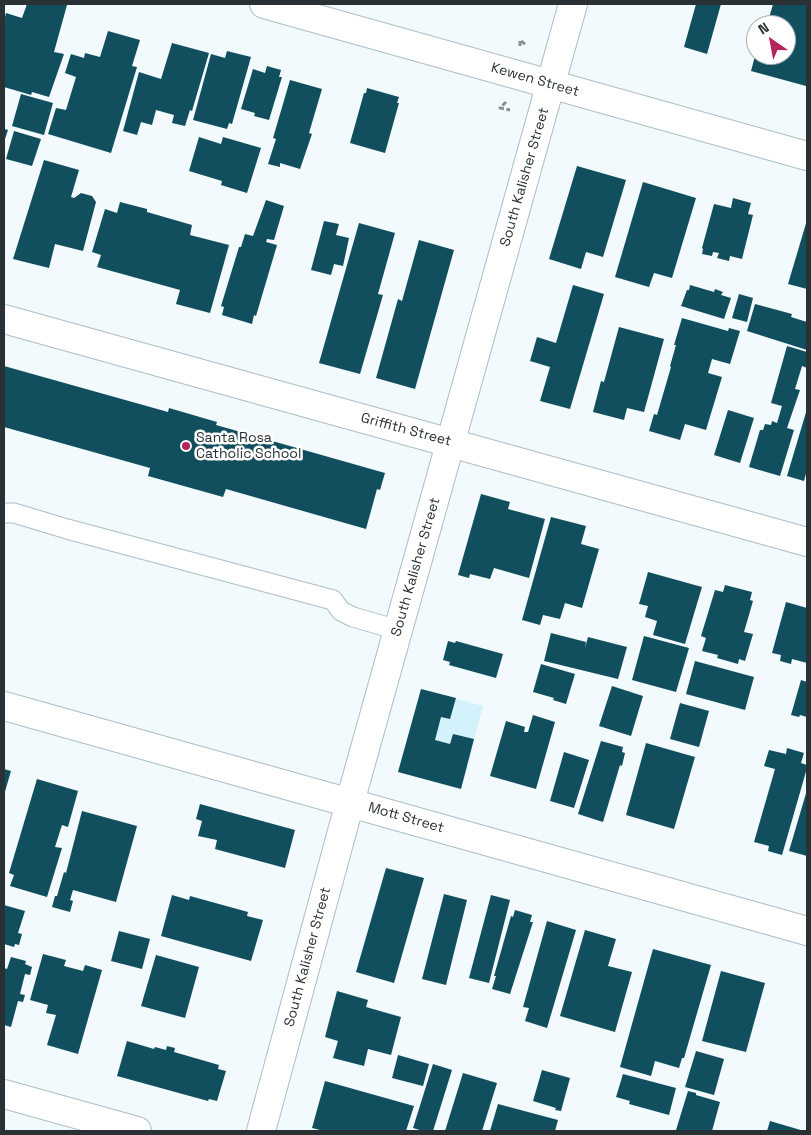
<!DOCTYPE html>
<html>
<head>
<meta charset="utf-8">
<style>
	body { margin:0 }
	#map { position:relative; width:811px; height:1135px; overflow:hidden; background:#f2fafd; font-family:"Space Grotesk",sans-serif }
	canvas { display:block }
	.frame { position:absolute; inset:0; border:5px solid #293134; pointer-events:none }
	.north { position:absolute; left:746px; top:15px; width:50px; height:50px; box-sizing:border-box; background:#fff; border:1px solid #a9adae; border-radius:50%; rotate:327deg; font-size:14px; font-weight:700; line-height:20px; text-align:center; color:#293134 }
	.north::after { content:''; display:block; margin:auto; width:18px; height:22px; background:#b4265b; clip-path:polygon(50% 0,100% 100%,50% 72%,0 100%) }
</style>
</head>
<body>
<div id="map">
<canvas width="811" height="1135"></canvas>
<div class="frame"></div>
<div class="north">N</div>
</div>
<script>
const ctx = document.querySelector('canvas').getContext('2d');
ctx.lineJoin = 'round';
function fillPath(path, color) {
  ctx.fillStyle = color;
  ctx.fill(path, 'evenodd');
}
function strokePath(path, color, width, dash) {
  ctx.strokeStyle = color;
  ctx.lineWidth = width;
  ctx.lineCap = dash ? 'butt' : 'round';
  ctx.setLineDash(dash || []);
  ctx.stroke(path);
}
function label(font, color, halo, rows, align = 'center') {
  ctx.font = font + ' "Space Grotesk",sans-serif';
  ctx.lineWidth = 5;
  ctx.setLineDash([]);
  ctx.textBaseline = 'middle';
  ctx.strokeStyle = halo;
  ctx.fillStyle = color;
  for (const [text, x, y, turn = 0] of rows) {
    ctx.save();
    ctx.translate(x, y);
    ctx.rotate((+turn || 0) * Math.PI / 180);
    ctx.textAlign = isNaN(turn) ? turn : align;
    if (halo) ctx.strokeText(text, 0, 0);
    ctx.fillText(text, 0, 0);
    ctx.restore();
  }
}
fillPath(new Path2D(`
	M 421,689 L 483,706 L 461,789 L 398,772 Z`), '#d3f2fc');
fillPath(new Path2D(`
	M 27,4 L 67,5 L 54,52 L 64,54 L 49,97 L 32,92 L 31,95 L 4,87 L 4,21 L 6,13 L 22,18 Z
	M 696,4 L 721,4 L 707,54 L 684,47 Z
	M 773,4 L 807,4 L 806,86 L 751,71 L 755,56 L 786,55 L 786,25 L 767,25 Z
	M 108,31 L 140,40 L 132,66 L 137,67 L 111,153 L 48,134 L 56,108 L 66,110 L 76,77 L 65,73 L 71,54 L 84,58 L 85,53 L 100,57 Z
	M 172,43 L 209,53 L 192,111 L 190,110 L 185,126 L 172,123 L 174,115 L 156,110 L 152,125 L 141,122 L 137,135 L 123,131 L 139,72 L 161,79 Z
	M 227,51 L 251,57 L 232,124 L 229,123 L 227,129 L 193,120 L 211,54 L 225,58 Z
	M 267,66 L 281,70 L 279,77 L 282,77 L 269,120 L 254,116 L 255,113 L 241,109 L 253,69 L 265,73 Z
	M 290,80 L 322,89 L 309,133 L 312,134 L 300,169 L 280,163 L 280,167 L 268,164 L 276,139 L 273,138 Z
	M 367,88 L 399,97 L 397,103 L 399,103 L 385,153 L 350,143 L 364,93 L 366,93 Z
	M 21,94 L 53,103 L 44,135 L 12,126 Z
	M 4,129 L 8,130 L 4,142 Z
	M 14,131 L 41,139 L 32,166 L 6,159 Z
	M 199,137 L 221,144 L 223,137 L 261,148 L 247,193 L 221,185 L 222,181 L 189,171 Z
	M 44,160 L 79,170 L 71,197 L 74,198 L 81,193 L 92,196 L 96,202 L 83,251 L 55,244 L 49,268 L 13,259 Z
	M 577,166 L 626,180 L 603,257 L 586,252 L 581,269 L 549,259 Z
	M 643,182 L 696,198 L 672,278 L 654,273 L 649,287 L 615,277 Z
	M 733,198 L 751,203 L 748,214 L 753,215 L 742,259 L 730,256 L 729,261 L 717,258 L 719,253 L 713,252 L 712,256 L 702,254 L 703,249 L 702,248 L 714,204 L 731,208 Z
	M 266,200 L 284,206 L 274,240 L 267,239 L 266,242 L 277,245 L 256,316 L 254,315 L 252,324 L 222,315 L 224,307 L 221,306 L 239,247 L 241,247 L 245,234 L 253,236 Z
	M 120,202 L 147,209 L 147,212 L 192,225 L 190,235 L 229,245 L 210,313 L 176,304 L 180,290 L 97,267 L 101,255 L 92,252 L 105,209 L 117,213 Z
	M 807,220 L 807,289 L 788,284 Z
	M 324,221 L 339,224 L 336,235 L 349,238 L 343,266 L 334,264 L 331,275 L 311,270 Z
	M 359,223 L 395,233 L 378,294 L 383,295 L 360,374 L 319,363 Z
	M 419,240 L 454,250 L 415,389 L 376,378 L 398,299 L 402,301 Z
	M 573,285 L 604,294 L 570,409 L 540,401 L 550,367 L 530,361 L 537,337 L 556,343 Z
	M 690,285 L 714,292 L 715,289 L 723,292 L 721,295 L 731,298 L 724,319 L 681,306 L 687,290 L 689,290 Z
	M 739,294 L 753,298 L 747,322 L 732,318 Z
	M 755,304 L 792,314 L 791,317 L 807,322 L 807,350 L 747,331 Z
	M 682,318 L 728,331 L 729,328 L 740,331 L 730,364 L 712,359 L 708,373 L 722,377 L 706,430 L 685,424 L 680,440 L 649,431 L 654,414 L 657,415 L 671,367 L 670,366 L 676,345 L 674,345 Z
	M 619,327 L 664,339 L 644,412 L 627,408 L 624,420 L 593,412 L 601,381 L 604,382 Z
	M 787,346 L 807,352 L 807,368 L 802,366 L 795,389 L 800,390 L 787,428 L 794,430 L 780,476 L 749,467 L 760,430 L 763,430 L 765,424 L 771,425 L 772,421 L 777,423 L 782,406 L 771,403 Z
	M 4,366 L 168,412 L 169,408 L 217,422 L 216,425 L 385,473 L 380,490 L 377,489 L 366,529 L 226,489 L 223,497 L 148,476 L 150,468 L 4,427 Z
	M 807,409 L 807,470 L 804,481 L 787,476 Z
	M 728,410 L 754,418 L 740,463 L 714,455 Z
	M 481,494 L 510,502 L 508,509 L 545,519 L 529,578 L 494,568 L 490,579 L 470,574 L 469,578 L 458,575 Z
	M 551,517 L 586,526 L 581,544 L 599,549 L 582,608 L 565,603 L 560,619 L 543,615 L 540,625 L 522,620 Z
	M 648,572 L 702,587 L 685,644 L 653,635 L 657,621 L 645,617 L 648,606 L 639,604 Z
	M 725,585 L 752,592 L 750,600 L 753,601 L 744,632 L 753,634 L 745,661 L 739,659 L 738,664 L 717,658 L 718,655 L 702,651 L 706,638 L 701,636 L 715,590 L 723,592 Z
	M 786,602 L 807,608 L 807,663 L 792,659 L 791,664 L 780,661 L 781,655 L 772,653 Z
	M 551,633 L 586,642 L 585,648 L 588,637 L 627,647 L 618,679 L 544,661 Z
	M 644,636 L 689,648 L 676,692 L 632,680 Z
	M 448,641 L 455,643 L 456,641 L 503,654 L 496,678 L 449,665 L 450,662 L 443,660 Z
	M 695,661 L 754,677 L 745,710 L 686,694 Z
	M 541,664 L 575,674 L 566,704 L 553,700 L 554,698 L 533,692 Z
	M 801,680 L 807,682 L 807,717 L 800,715 L 799,717 L 791,715 Z
	M 612,686 L 643,696 L 631,736 L 599,726 Z
	M 421,689 L 456,698 L 450,719 L 441,717 L 435,740 L 450,744 L 453,734 L 474,739 L 461,789 L 398,772 Z
	M 680,703 L 709,711 L 699,747 L 670,739 Z
	M 533,715 L 555,722 L 536,789 L 490,776 L 506,721 L 525,727 L 524,732 L 528,732 Z
	M 601,741 L 623,747 L 622,752 L 625,753 L 622,766 L 620,765 L 603,822 L 578,814 Z
	M 646,743 L 695,757 L 674,829 L 626,815 Z
	M 787,748 L 804,753 L 801,763 L 807,765 L 807,768 L 782,855 L 768,851 L 769,846 L 754,842 L 775,769 L 764,766 L 769,750 L 786,754 Z
	M 564,752 L 589,760 L 574,808 L 550,801 Z
	M 4,769 L 11,771 L 4,795 Z
	M 37,779 L 78,791 L 68,827 L 62,825 L 55,847 L 62,848 L 47,897 L 10,886 L 14,875 L 9,873 Z
	M 807,790 L 807,856 L 789,851 Z
	M 200,804 L 295,830 L 285,868 L 215,849 L 217,840 L 198,836 L 202,821 L 196,819 Z
	M 82,811 L 137,826 L 116,902 L 73,890 L 70,900 L 73,901 L 70,912 L 52,907 L 55,896 L 57,896 L 64,872 L 66,873 Z
	M 386,868 L 424,878 L 394,983 L 356,972 Z
	M 444,894 L 467,900 L 446,985 L 422,979 Z
	M 172,895 L 189,900 L 190,896 L 248,912 L 247,916 L 263,920 L 251,961 L 161,936 Z
	M 491,895 L 510,900 L 489,983 L 469,978 Z
	M 4,905 L 25,911 L 18,933 L 22,934 L 19,945 L 15,944 L 14,947 L 4,944 Z
	M 515,910 L 532,915 L 530,922 L 533,922 L 510,994 L 492,989 L 496,976 L 494,976 L 511,916 L 513,917 Z
	M 547,921 L 576,930 L 547,1028 L 525,1021 L 529,1008 L 523,1007 Z
	M 585,930 L 616,939 L 608,966 L 632,972 L 615,1032 L 560,1016 Z
	M 119,931 L 150,939 L 142,969 L 111,961 Z
	M 653,949 L 711,965 L 684,1058 L 682,1058 L 679,1068 L 655,1061 L 651,1076 L 620,1067 Z
	M 43,954 L 66,960 L 64,966 L 83,971 L 85,965 L 102,970 L 78,1054 L 47,1045 L 56,1015 L 46,1013 L 48,1005 L 30,1000 Z
	M 156,955 L 199,967 L 185,1018 L 141,1006 Z
	M 11,957 L 26,961 L 25,964 L 32,967 L 30,975 L 25,974 L 20,994 L 25,995 L 23,1002 L 18,1001 L 11,1027 L 4,1025 L 4,968 L 7,969 Z
	M 721,971 L 765,983 L 746,1052 L 702,1041 Z
	M 337,991 L 368,1000 L 366,1007 L 401,1017 L 391,1055 L 368,1049 L 364,1066 L 333,1058 L 338,1041 L 325,1037 Z
	M 127,1041 L 154,1049 L 155,1047 L 166,1050 L 167,1046 L 175,1048 L 174,1052 L 219,1065 L 218,1069 L 226,1071 L 217,1101 L 209,1099 L 208,1101 L 117,1076 Z
	M 696,1051 L 724,1059 L 714,1095 L 685,1087 Z
	M 398,1055 L 429,1064 L 423,1086 L 392,1078 Z
	M 433,1064 L 452,1070 L 433,1131 L 423,1131 L 413,1128 Z
	M 542,1070 L 570,1078 L 561,1111 L 555,1110 L 556,1108 L 533,1101 Z
	M 463,1073 L 497,1083 L 482,1131 L 445,1131 Z
	M 623,1074 L 676,1088 L 669,1115 L 629,1104 L 630,1101 L 616,1097 Z
	M 325,1081 L 414,1106 L 406,1131 L 324,1131 L 312,1128 Z
	M 688,1091 L 696,1093 L 696,1095 L 720,1102 L 712,1131 L 676,1130 Z
	M 498,1104 L 558,1120 L 555,1131 L 490,1131 Z
	M 770,1121 L 804,1131 L 767,1131 Z`), '#114f5f');
const service = new Path2D(`
	M 4,513 L 14,513 L 67,529 L 333,600 L 341,611 L 353,617 L 398,630`);
const minor = new Path2D(`
	M 264,4 L 807,156
	M 4,319 L 807,542
	M 4,706 L 807,931
	M 4,1094 L 137,1131
	M 261,1131 L 350,802 L 573,4`);
strokePath(service, '#aabfc6', 21);
strokePath(minor, '#aabfc6', 30);
strokePath(new Path2D(`
	M 520,46 L 520,40 L 526,45
	M 506,102 L 500,108 L 510,110`), '#899194', 3, [5, 2.5]);
strokePath(service, '#fff', 19);
strokePath(minor, '#fff', 28);
for (const [x, y, r, color] of [
	[186,446,5,"#b4265b"]
]) {
  const dot = new Path2D();
  dot.arc(x, y, r, 0, 2 * Math.PI);
  ctx.fillStyle = color;
  ctx.fill(dot);
  strokePath(dot, '#fff', 2);
}
label('14px', '#293134', '#fff', [
	["Kewen Street",535,80,16],
	["South Kalisher Street",525,177,-74],
	["Griffith Street",406,430,15],
	["South Kalisher Street",416,567,-74],
	["Mott Street",406,818,16],
	["South Kalisher Street",308,957,-75]
]);
label('14px', '#293134', '#fff', [
	["Santa Rosa",196,438],
	["Catholic School",196,454]
], 'left');
</script>
</body>
</html>
